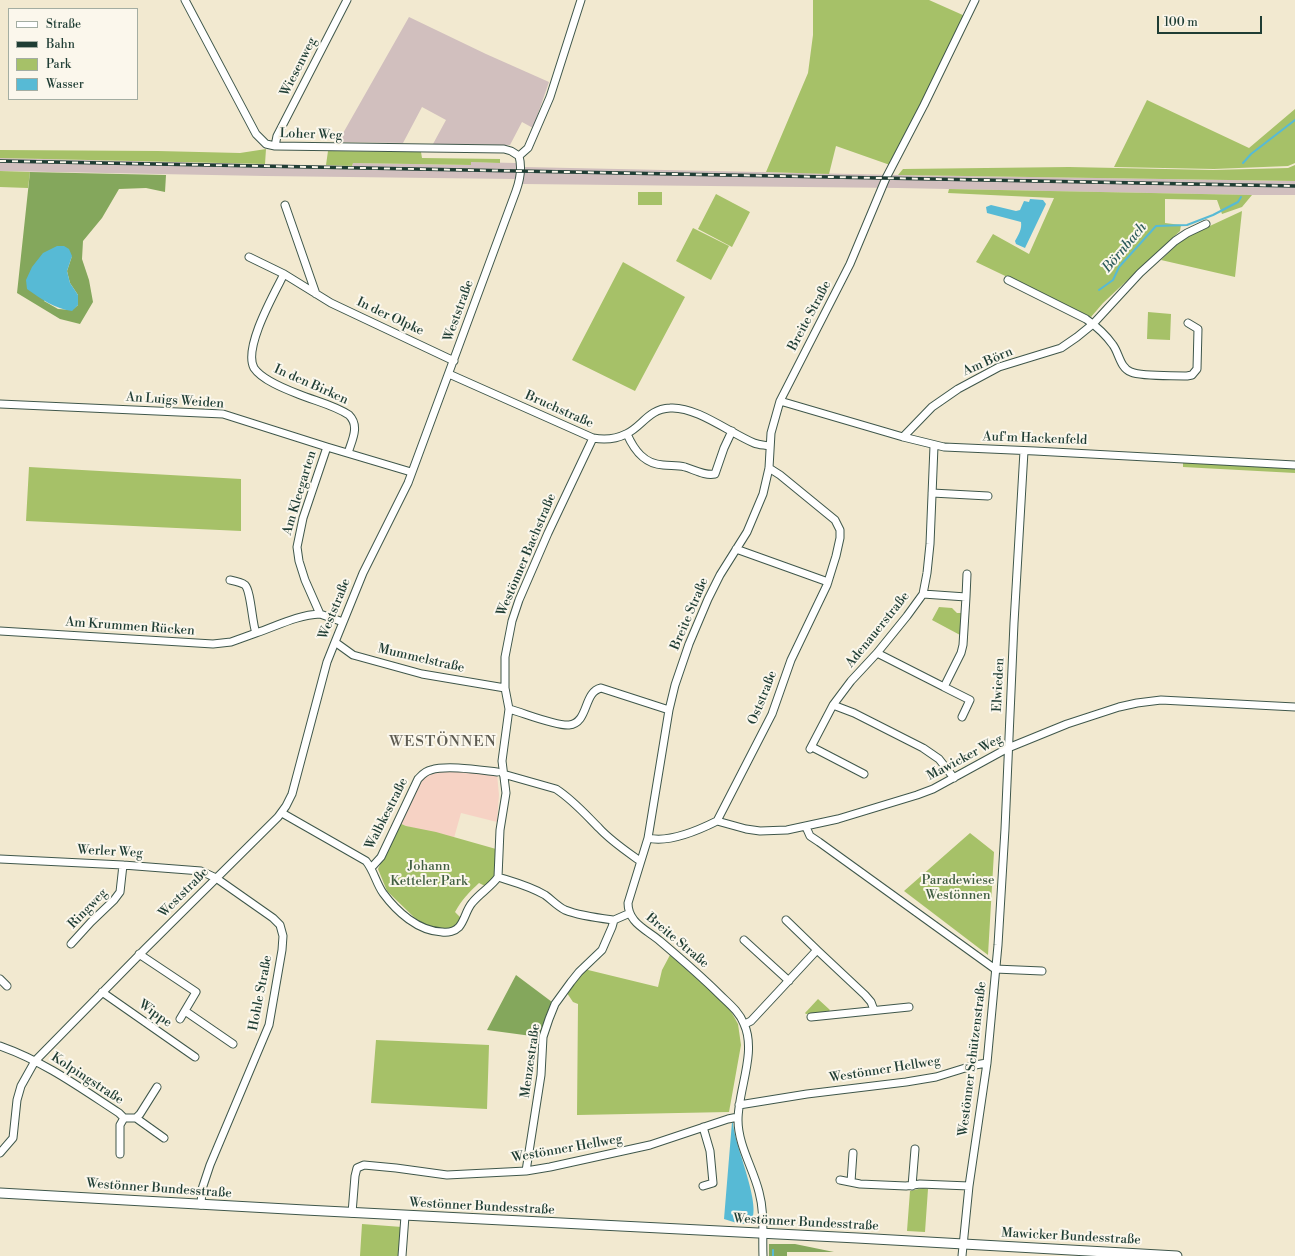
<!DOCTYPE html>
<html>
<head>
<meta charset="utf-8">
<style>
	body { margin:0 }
	#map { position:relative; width:1295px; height:1256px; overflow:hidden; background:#f2e9d0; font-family:"Libre Bodoni",serif }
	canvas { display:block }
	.legend { position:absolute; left:8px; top:8px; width:130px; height:92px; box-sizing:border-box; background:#fbf7ec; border:1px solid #a3ada2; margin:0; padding:5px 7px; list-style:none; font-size:12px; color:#1f3d34 }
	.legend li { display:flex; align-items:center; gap:8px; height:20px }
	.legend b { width:20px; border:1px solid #a3ada2 }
	.scale { position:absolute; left:1157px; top:16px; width:105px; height:18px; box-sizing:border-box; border:2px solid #1f3d34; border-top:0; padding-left:5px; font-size:12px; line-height:14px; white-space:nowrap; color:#1f3d34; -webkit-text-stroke:3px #fbf7ec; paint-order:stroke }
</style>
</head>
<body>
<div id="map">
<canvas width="1295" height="1256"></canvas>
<ul class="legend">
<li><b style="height:5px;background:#fff"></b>Straße</li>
<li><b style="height:5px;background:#1f3d34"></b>Bahn</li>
<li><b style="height:11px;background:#a6c168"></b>Park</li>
<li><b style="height:11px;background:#57bad5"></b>Wasser</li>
</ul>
<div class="scale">100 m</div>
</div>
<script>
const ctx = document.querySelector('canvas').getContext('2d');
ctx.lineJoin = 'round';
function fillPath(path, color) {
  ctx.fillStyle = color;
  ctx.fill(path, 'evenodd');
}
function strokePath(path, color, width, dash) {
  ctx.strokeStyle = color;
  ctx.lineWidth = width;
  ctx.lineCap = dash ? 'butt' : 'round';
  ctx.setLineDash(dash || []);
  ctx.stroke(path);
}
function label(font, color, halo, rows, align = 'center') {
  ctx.font = font + ' "Libre Bodoni",serif';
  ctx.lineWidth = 4;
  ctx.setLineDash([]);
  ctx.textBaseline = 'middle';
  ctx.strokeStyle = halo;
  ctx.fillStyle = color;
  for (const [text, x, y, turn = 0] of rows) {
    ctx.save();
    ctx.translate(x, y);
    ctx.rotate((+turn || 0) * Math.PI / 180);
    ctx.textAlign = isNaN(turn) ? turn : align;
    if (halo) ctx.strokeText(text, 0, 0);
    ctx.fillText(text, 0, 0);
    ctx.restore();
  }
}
fillPath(new Path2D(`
	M 440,770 L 497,774 L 499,795 L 497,822 L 461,813 L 454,838 L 406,826 L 399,823 L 416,789 L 424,776 L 429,773 Z`), '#f6d2c4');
fillPath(new Path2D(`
	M 409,17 L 486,54 L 549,82 L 533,128 L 522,122 L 510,145 L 433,144 L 446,120 L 422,107 L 403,143 L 338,142 Z
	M 0,158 L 352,166 L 353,163 L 471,165 L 471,162 L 516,163 L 524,167 L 898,175 L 1295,181 L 1295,195 L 1252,195 L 898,188 L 523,184 L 516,179 L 265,176 L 0,171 Z`), '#d1bfbe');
fillPath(new Path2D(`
	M 813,0 L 929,0 L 965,16 L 890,165 L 836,146 L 829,174 L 766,172 L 808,73 L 813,35 Z
	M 1147,100 L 1249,148 L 1295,109 L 1295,163 L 1288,166 L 1214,169 L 1114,167 Z
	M 266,149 L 265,164 L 0,158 L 0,150 L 158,151 L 240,153 Z
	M 328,151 L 421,152 L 422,158 L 500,159 L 500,163 L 471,162 L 471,165 L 353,163 L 352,166 L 326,165 Z
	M 1295,165 L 1295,181 L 898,175 L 903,169 L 1069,167 L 1213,170 L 1288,168 Z
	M 0,171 L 30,172 L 28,188 L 0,187 Z
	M 949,189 L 1252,195 L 1242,207 L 1222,214 L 1217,200 L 1165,199 L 1165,223 L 1181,225 L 1180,231 L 1103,303 L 1091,317 L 976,262 L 993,234 L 1029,254 L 1054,198 L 948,193 Z
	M 638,192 L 662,192 L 662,205 L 638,205 Z
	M 716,194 L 750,212 L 732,247 L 698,229 Z
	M 1242,211 L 1235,277 L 1161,260 L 1184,238 Z
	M 693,228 L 729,246 L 711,280 L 676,261 Z
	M 623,262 L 685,297 L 635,391 L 572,360 Z
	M 1148,312 L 1171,314 L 1170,340 L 1147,339 Z
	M 1183,460 L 1295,467 L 1295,473 L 1183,467 Z
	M 29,467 L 241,479 L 241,531 L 26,521 Z
	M 939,607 L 952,608 L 957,613 L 961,613 L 960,635 L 932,620 Z
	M 399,823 L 406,826 L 436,832 L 496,849 L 496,877 L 485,886 L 479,883 C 469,892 461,901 455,912 L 461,918 L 459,922 L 451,928 L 432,928 L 420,923 L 387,891 L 378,869 Z
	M 970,833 L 994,852 L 988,955 L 904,891 Z
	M 670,955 L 728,1006 L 738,1024 L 741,1045 L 729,1112 L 577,1115 L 578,1004 L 573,1002 L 567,993 L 584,969 L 658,987 L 662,970 Z
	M 818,999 L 830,1010 L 828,1012 L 806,1014 L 805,1013 Z
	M 376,1040 L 489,1045 L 487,1109 L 371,1103 Z
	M 923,1188 L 928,1189 L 925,1232 L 907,1231 L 910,1191 Z
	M 362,1224 L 402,1227 L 401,1256 L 360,1256 Z`), '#a6c168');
fillPath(new Path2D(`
	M 30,172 L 166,175 L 165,192 L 146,188 L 119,189 L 102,218 L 83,241 L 82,259 L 89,280 L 93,302 L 80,324 L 60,319 L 17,293 ZM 72,256 L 67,271 L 70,283 L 78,295 L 78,305 L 72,310 L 58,309 L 44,301 Z
	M 516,975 L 552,1002 L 539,1037 L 487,1030 Z
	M 769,1244 L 795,1244 L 834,1252 L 787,1252 L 787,1256 L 769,1256 Z`), '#84a75c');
fillPath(new Path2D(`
	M 1030,199 L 1043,200 L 1046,204 L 1025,248 L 1016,244 L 1015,241 C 1019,234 1022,229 1021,222 L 987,213 L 986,207 L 991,205 L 1016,211 L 1020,210 L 1024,201 L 1029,202 Z
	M 57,246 L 64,246 L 69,249 L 72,256 L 67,271 L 70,283 L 78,295 L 78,305 L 72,311 C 53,308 43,300 27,289 L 26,280 L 32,267 L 43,253 Z
	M 732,1122 L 733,1123 C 734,1145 764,1208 750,1223 L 740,1224 L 724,1219 Z`), '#57bad5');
strokePath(new Path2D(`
	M 1243,163 L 1251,154 L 1295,120
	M 1099,290 L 1113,280 L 1119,267 L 1156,226 L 1187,225 L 1213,215 L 1238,202 L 1241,197
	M 773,1250 L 773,1256`), '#57bad5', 2);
const minor = new Path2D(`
	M 185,0 L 256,134 L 266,144 L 275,146 L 504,149 L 511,151 L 519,156
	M 275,146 L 277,136 L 347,0
	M 519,156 L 528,148 L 550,97 L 581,0
	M 285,205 L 316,294
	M 249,257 L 284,274 L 331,303 L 454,361
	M 284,274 C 274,294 243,348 254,368 C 262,380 285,389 298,394 C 315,401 334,405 349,415 C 360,426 352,440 348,453
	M 1008,280 L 1086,319 C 1096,326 1106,335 1113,345 C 1119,353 1120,368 1131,372 C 1143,377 1173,375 1187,376 L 1192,375 L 1197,369 L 1198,329 L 1188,323
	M 449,374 L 593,438 C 604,440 616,439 626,434 C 642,427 648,409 670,408 C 696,406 730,433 754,443 C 759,445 765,445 769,446
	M 780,401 L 903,437 L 944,447 L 1035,451 L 1295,465
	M 0,404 L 223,414 L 327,447 L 411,472
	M 627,434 C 634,450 644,464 663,465 C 670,466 677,465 685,467 C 695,470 705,476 715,474 L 724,448 L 732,431
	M 903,437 L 932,407 L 958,389 L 999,367 L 1061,348 L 1077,337 L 1093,324 L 1140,273 L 1175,241 L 1187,233 L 1206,224
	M 327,447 L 303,518 L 297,547 L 299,561 L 305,580 L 320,614 L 343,622
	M 932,493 L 988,496
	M 736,549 L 828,582
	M 230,580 C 235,581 241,582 245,585 C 251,591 252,623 256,633 C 277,626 297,615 320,614
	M 923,594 L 966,597 L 963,645 L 961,653 L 944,687 L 970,700 L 962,717
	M 966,597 L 967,574
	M 0,631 L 213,644 L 231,642 L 256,633
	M 335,642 L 353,655 L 422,674 L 505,688
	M 877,653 L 944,687
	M 833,705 L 854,713 L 923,748 L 939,759 L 954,778
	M 509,709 C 524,713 555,726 569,725 C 589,723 583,692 601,688 L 669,710
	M 812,747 L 864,774
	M 810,749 L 833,705 L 851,681 L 877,653 L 907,616 L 923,594 L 927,573 L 930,544 L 934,446
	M 503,774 L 556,789 C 573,800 585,814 599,828 C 611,841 626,851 640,861
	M 282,813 L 366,861 C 374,871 376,883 383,893 C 397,912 418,931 442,932 C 448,933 455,931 459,927 C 465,920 466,910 472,903 C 480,893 491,887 498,877 L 500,830 L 506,793 L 502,761 L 509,709 L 505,688 L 505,657 L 512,621 L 519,600 L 548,533 L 593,438
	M 717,821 L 772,714 L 791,660 L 827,585 L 836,556 L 840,538 L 840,530 L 835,520 L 780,475 L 769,468
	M 806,827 L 810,836 L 819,842 L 995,969
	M 648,838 C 668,843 699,830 717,821 L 746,829 L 760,831 L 787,830 L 838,819 L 917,795 L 933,789 L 1008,748 L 1067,724 L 1119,707 L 1137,703 L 1161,700 L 1295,707
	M 0,859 L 123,865 L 201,871 L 216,878 L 273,918 L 280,925 L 283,936 L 282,950 L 269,1025 L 210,1165 L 202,1189 L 201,1205
	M 371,868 L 381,857 L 418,779 C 422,775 425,771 431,770 C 447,765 479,770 497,772
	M 498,877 C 514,882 530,886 545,895 C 552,900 557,906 565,910 C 580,916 598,918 614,920
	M 614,920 L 630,913
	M 786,920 L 817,950
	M 744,940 L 789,981
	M 71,944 L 91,922 L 114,900 L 120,892 L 123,865
	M 139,954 L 196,992 L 180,1019
	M 995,969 L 1042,971
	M 0,979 L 7,986
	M 102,992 L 195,1057
	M 185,1011 L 233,1044
	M 811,1017 L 909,1007
	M 745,1024 L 751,1021 L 779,991 L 817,950 L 865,995 L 871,1002 L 874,1010
	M 0,1046 C 45,1062 79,1087 119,1113 L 124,1118 L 136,1118 L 140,1114 L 157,1087
	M 739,1105 L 807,1094 L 906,1082 L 936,1077 L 975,1065 L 987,1063
	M 136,1118 L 164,1138
	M 0,1153 L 13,1138 L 17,1100 L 21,1086 L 35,1061 L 146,948 L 278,817 L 286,806 L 292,794 L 327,662 L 335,642 L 363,573 L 408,483 L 516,191 C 520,180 522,167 519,156
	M 120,1154 L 120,1125 L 124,1118
	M 526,1171 L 541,1075 L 543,1037 L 549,1019 L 555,1004 L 571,982 L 579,972 L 602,950 L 612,927 L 614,920
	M 840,1180 L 860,1184 L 906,1186 L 920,1184 L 969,1186
	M 851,1182 L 853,1153
	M 703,1186 L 713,1183 L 710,1151 L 703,1127
	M 912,1186 L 915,1149
	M 352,1213 L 355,1176 L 357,1168 L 364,1165 L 396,1168 L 447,1175 L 526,1171 L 550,1167 L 650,1145 L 728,1119 L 738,1117
	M 402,1256 L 405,1216
	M 763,1256 C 762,1234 765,1214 759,1192 C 753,1168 738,1145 738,1120 C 738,1090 757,1052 744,1024 C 739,1011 728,1003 719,994 C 700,975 680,958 660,941 C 652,934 640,928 634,920 C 630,915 628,909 628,903 L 648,838 L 669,710 L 675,685 L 689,644 L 708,599 L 720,575 L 747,532 L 763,494 L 769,468 L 771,433 L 780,401 L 850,264 L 886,178 L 924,105 L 975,0
	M 962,1256 L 969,1186 L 987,1063 L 998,945 L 1005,829 L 1014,623 L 1024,451`);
const major = new Path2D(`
	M 0,1193 L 305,1210 L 857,1238 L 1177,1256`);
strokePath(minor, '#3f574b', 9);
strokePath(major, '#3f574b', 11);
strokePath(minor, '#fff', 7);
strokePath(major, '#fff', 9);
const rail = new Path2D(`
	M 0,161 L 1295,186`);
strokePath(rail, '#1f3d34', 3.5);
strokePath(rail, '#fbf7ec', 2, [6]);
label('13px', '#1f3d34', '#fbf7ec', [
	["Wiesenweg",299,67,-63],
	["Loher Weg",311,135,2],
	["Weststraße",459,311,-70],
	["Breite Straße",810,316,-62],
	["In der Olpke",390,317,25],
	["Am Börn",988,362,-24],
	["In den Birken",311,385,24],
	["An Luigs Weiden",175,401,4],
	["Bruchstraße",559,410,24],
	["Auf'm Hackenfeld",1035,439,2],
	["Am Kleegarten",300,493,-73],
	["Westönner Bachstraße",527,555,-67],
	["Weststraße",335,609,-68],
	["Breite Straße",690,614,-67],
	["Am Krummen Rücken",130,627,4],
	["Adenauerstraße",878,630,-51],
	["Mummelstraße",421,659,13],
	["Elwieden",999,685,-87],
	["Oststraße",763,698,-68],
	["Mawicker Weg",965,758,-28],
	["Walbkestraße",387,814,-63],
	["Werler Weg",110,852,3],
	["Weststraße",184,893,-45],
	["Ringweg",88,909,-46],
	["Breite Straße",677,941,40],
	["Hohle Straße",261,993,-79],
	["Wippe",155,1014,35],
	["Westönner Schützenstraße",973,1059,-83],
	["Menzestraße",531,1061,-82],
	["Westönner Hellweg",885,1070,-9],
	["Kolpingstraße",87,1079,33],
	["Westönner Hellweg",567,1149,-10],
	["Westönner Bundesstraße",159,1189,4],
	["Westönner Bundesstraße",482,1207,3],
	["Westönner Bundesstraße",806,1223,3],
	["Mawicker Bundesstraße",1071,1237,3]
]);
label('13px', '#415e41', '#fbf7ec', [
	["Johann",429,867],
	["Ketteler Park",429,882],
	["Paradewiese",958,881],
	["Westönnen",958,896]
]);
label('italic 14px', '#2d5c5c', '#fbf7ec', [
	["Börnbach",1125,248,-50]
]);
ctx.letterSpacing = '1px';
label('15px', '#5d5b51', '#fbf7ec', [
	["WESTÖNNEN",443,742]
]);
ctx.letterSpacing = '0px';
</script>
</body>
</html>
